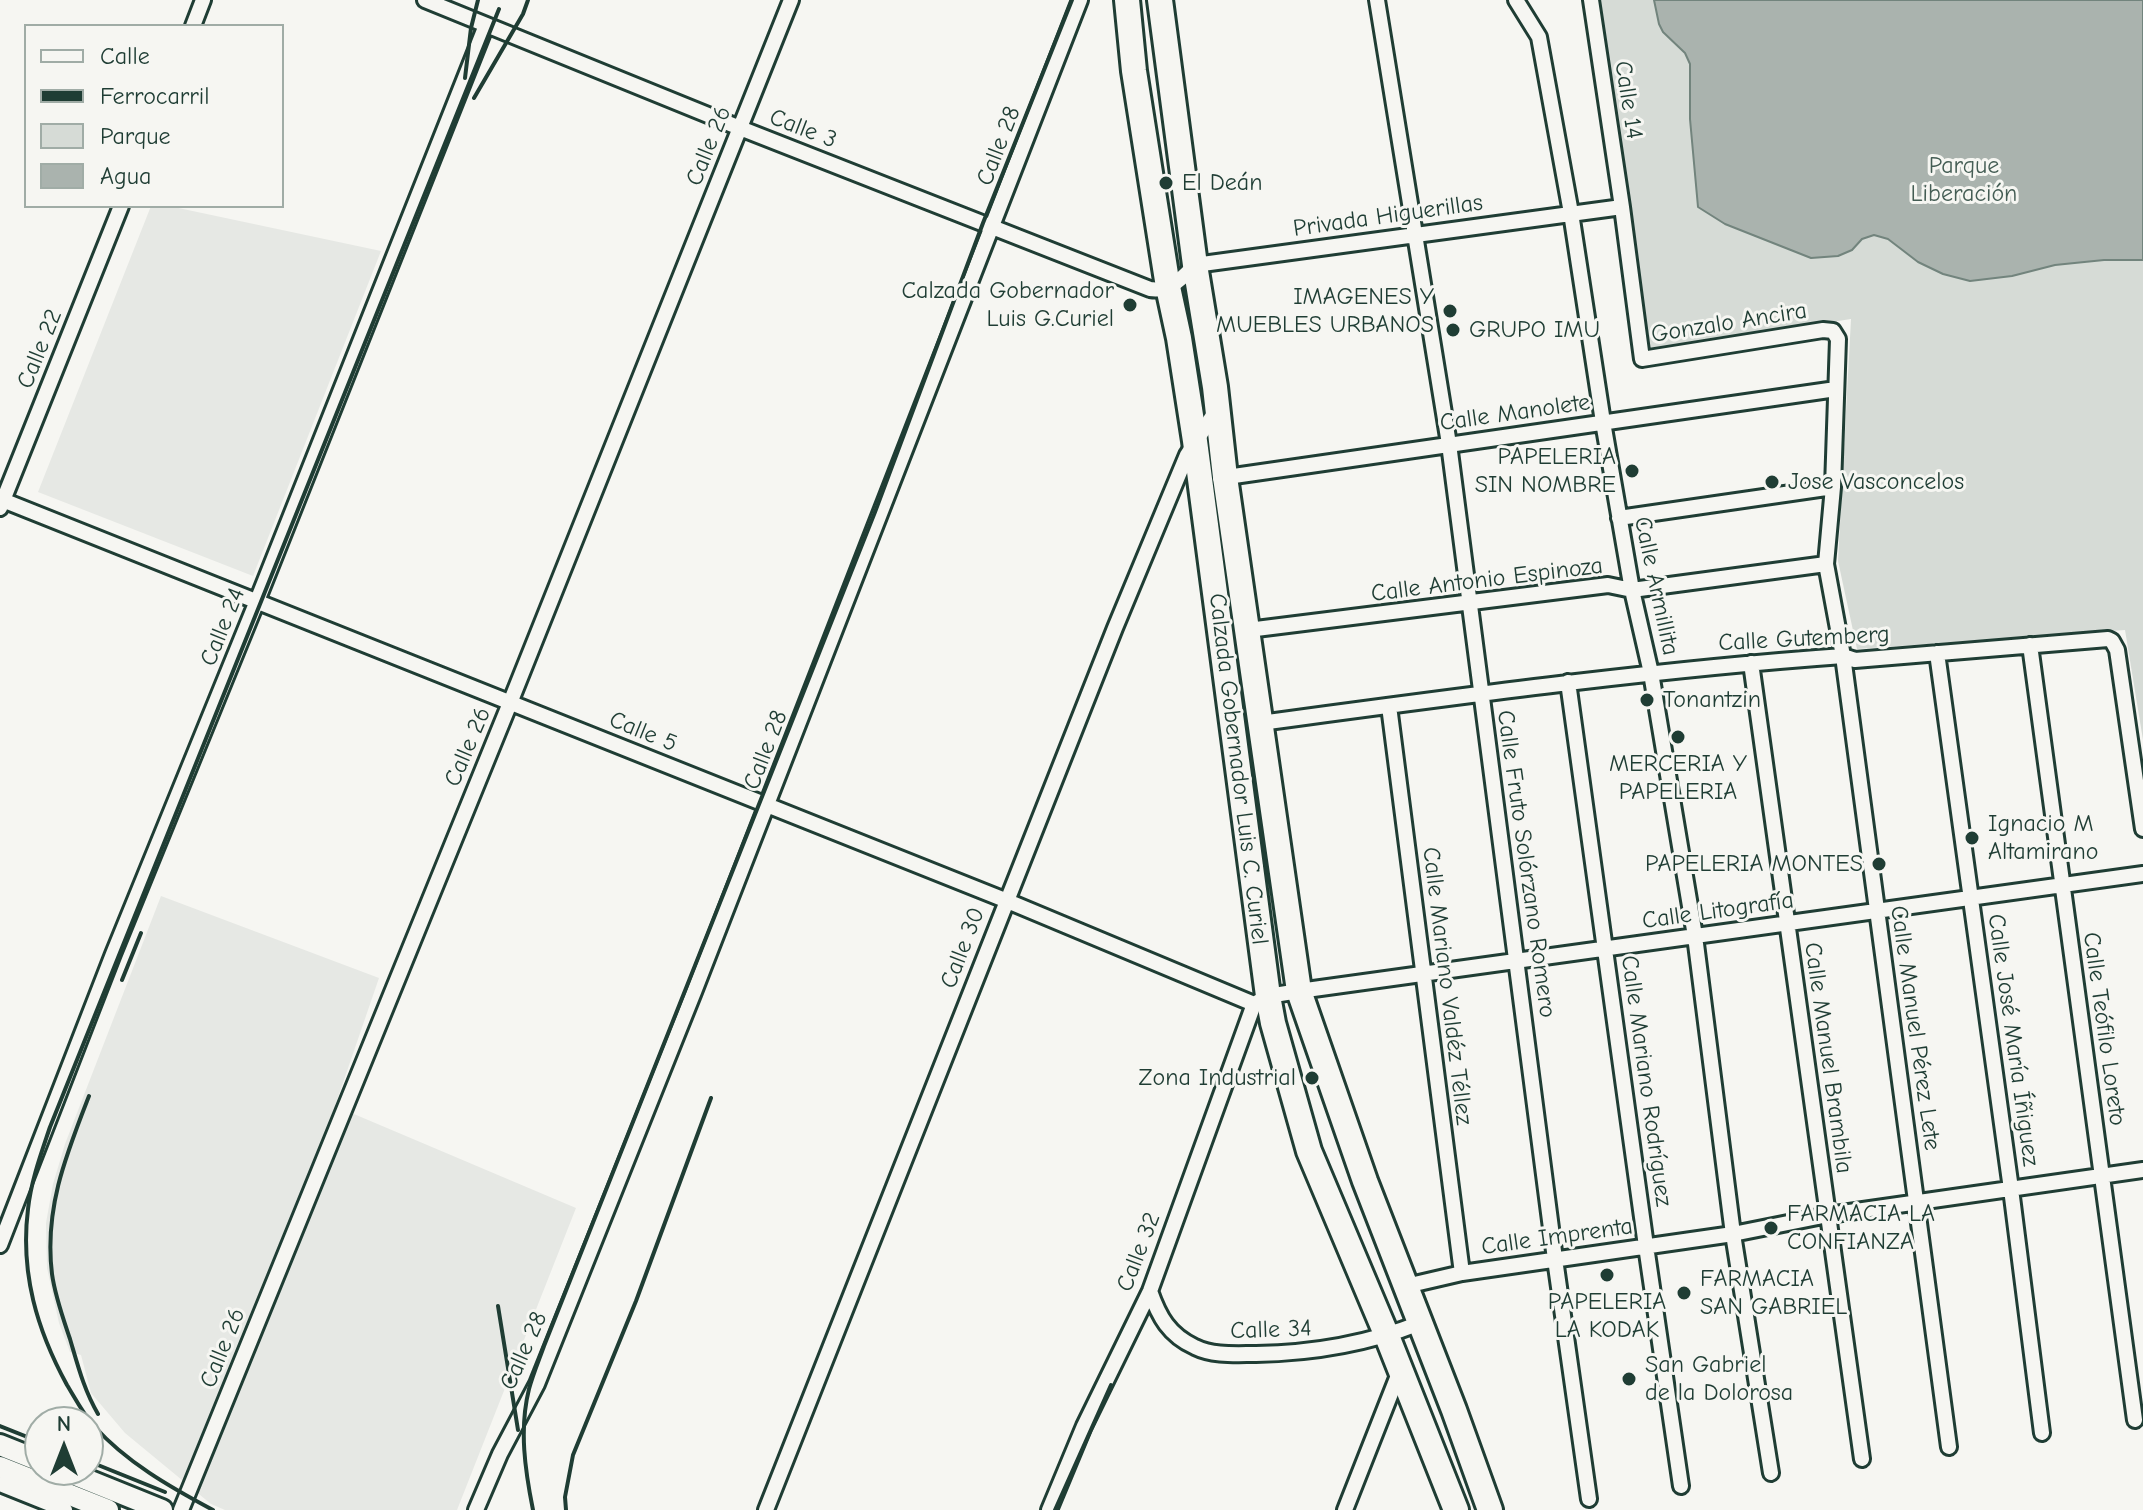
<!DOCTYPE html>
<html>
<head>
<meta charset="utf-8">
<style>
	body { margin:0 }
	#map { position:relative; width:2143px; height:1510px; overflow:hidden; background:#f6f6f2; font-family:"Comic Neue",sans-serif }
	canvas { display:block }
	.legend { position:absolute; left:24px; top:24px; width:260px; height:184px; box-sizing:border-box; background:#f6f6f2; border:2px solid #a0aca6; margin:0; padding:10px 14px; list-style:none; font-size:24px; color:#1f3d34 }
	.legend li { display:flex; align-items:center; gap:16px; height:40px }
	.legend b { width:40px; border:2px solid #a0aca6 }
	.north { position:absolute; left:24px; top:1406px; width:80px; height:80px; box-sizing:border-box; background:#f6f6f2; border:2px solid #a0aca6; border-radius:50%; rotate:0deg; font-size:22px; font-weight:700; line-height:32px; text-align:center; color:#1f3d34 }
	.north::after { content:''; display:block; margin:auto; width:28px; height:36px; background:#1f3d34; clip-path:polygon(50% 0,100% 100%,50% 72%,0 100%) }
</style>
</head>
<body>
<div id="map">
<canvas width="2143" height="1510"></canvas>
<ul class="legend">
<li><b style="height:10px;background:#f6f6f2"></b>Calle</li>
<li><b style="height:10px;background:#1f3d34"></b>Ferrocarril</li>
<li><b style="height:22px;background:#d6dbd6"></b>Parque</li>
<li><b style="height:22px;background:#aab3ae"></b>Agua</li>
</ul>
<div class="north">N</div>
</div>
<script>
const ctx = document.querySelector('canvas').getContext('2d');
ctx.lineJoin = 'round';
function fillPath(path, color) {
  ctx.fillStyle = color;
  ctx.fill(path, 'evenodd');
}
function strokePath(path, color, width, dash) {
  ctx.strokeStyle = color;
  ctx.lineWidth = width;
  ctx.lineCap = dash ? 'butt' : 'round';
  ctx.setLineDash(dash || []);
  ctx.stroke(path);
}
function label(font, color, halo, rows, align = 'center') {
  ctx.font = font + ' "Comic Neue",sans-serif';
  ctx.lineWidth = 6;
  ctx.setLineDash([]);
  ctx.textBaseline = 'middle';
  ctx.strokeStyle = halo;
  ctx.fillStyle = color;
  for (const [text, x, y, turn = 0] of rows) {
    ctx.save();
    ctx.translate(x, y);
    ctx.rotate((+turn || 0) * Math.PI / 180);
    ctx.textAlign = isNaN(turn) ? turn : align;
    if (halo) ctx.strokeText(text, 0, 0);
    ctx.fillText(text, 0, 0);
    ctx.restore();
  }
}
fillPath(new Path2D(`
	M 151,206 L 169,206 L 381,251 L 253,576 L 38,492 Z
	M 161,896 L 379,978 L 335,1106 L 576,1208 L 457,1510 L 225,1510 L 211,1504 L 125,1433 L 91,1393 L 81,1355 L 70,1352 L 59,1323 L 47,1268 L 46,1223 L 53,1184 L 65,1144 Z`), '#e6e8e4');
fillPath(new Path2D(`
	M 1593,0 L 2143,0 L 2143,740 L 2125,630 L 1857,649 L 1838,561 L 1851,319 L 1645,351 Z`), '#d6dbd6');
const water = new Path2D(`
	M 1654,0 L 2143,0 L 2143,260 L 2104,260 L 2055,265 L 2012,276 L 1970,281 L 1943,274 L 1918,262 L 1888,239 L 1874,235 L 1862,239 L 1852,250 L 1838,256 L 1811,258 L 1725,224 L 1698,207 L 1690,119 L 1690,64 L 1685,53 L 1663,32 L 1659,24 Z`);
fillPath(water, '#aab3ae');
strokePath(water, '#72847d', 2);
const minor = new Path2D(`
	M 425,0 L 740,128 L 1150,289 C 1171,292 1182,278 1195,265 L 1622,207
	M 1377,0 L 1449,444 L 1555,1259 L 1589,1499
	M 1516,0 L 1539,37 L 1571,213 L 1603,422 L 1632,590 L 1651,673 L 1695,936 L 1733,1234 L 1771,1473
	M 1591,0 L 1622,207 L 1642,359 L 1823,330 L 1833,331 L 1838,339 L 1833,487 L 1826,564 L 1843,656 L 1949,1447
	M 193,26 L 203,0
	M 1220,478 L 1836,389
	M 0,499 L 1005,900 L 1254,1004 L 1268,996 L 1299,991 L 2143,874
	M 0,508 L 121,206
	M 1619,518 L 1833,487
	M 1248,630 L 1608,585 L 1632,590 L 1826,564
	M 2030,645 L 2135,1420
	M 1937,653 L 2011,1189 L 2042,1433
	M 1751,663 L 1862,1459
	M 1568,682 L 1646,1246 L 1681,1486
	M 1389,706 L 1462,1273
	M 1260,723 C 1454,697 1648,670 1843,656 L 1855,660 L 2108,639 L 2112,641 L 2117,650 L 2143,829
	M 0,1245 L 113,954 L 257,601 L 486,25
	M 1406,1286 L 1462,1273 L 1733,1234 L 1828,1215 L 2143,1170
	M 1150,1291 C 1159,1317 1169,1335 1195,1347 C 1213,1356 1236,1354 1256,1354 C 1313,1353 1367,1344 1420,1323
	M 0,1484 L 65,1510
	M 181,1510 L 510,703 L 791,0
	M 476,1510 L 500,1454 L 537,1384 L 694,992 L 1080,0
	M 766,1510 L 1115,628 L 1187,455 L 1217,409
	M 1049,1510 L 1084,1426 L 1150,1291 L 1254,1004
	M 1345,1510 L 1399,1373`);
const secondary = new Path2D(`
	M 0,1445 L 40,1461
	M 0,1467 L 108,1510
	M 63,1470 L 162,1510`);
const primary = new Path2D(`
	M 1127,0 L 1134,71 L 1168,287 L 1179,338 L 1195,441 L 1268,996 L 1273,1023 L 1309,1151 L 1387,1336 L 1456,1510
	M 1160,0 L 1195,265 L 1215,387 L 1225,477 L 1299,991 L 1365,1181 L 1454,1410 L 1490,1510`);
strokePath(minor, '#1f3d34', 20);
strokePath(secondary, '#1f3d34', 26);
strokePath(primary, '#1f3d34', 30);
strokePath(minor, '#f6f6f2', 14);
strokePath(secondary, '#f6f6f2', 20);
strokePath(primary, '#f6f6f2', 24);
strokePath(new Path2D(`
	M 465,78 L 471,28 L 478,0
	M 474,98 L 523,14 L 528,0
	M 122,980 L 141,933
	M 89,1096 C 66,1155 44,1209 52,1274 C 55,1296 63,1318 70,1339 C 78,1366 84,1390 98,1414
	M 498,1306 L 518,1430
	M 0,1426 L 40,1442
	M 88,1461 L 165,1492
	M 213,1510 C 170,1487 126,1462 94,1426 C 83,1414 75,1398 67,1385 C 37,1330 20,1273 28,1209 C 31,1181 41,1154 50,1127 L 499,9
	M 533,1510 C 525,1470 519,1429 529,1389 C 533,1374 539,1360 544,1346 L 875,512 L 983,223 L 1072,0
	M 566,1510 L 565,1497 L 573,1455 L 636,1301 L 711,1098
	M 1055,1510 L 1111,1385`), '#1f3d34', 4);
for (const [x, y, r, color] of [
	[1166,183,8,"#1f3d34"],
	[1130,305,8,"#1f3d34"],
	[1450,311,8,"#1f3d34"],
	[1453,330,8,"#1f3d34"],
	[1632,471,8,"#1f3d34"],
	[1772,482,8,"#1f3d34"],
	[1647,700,8,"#1f3d34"],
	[1678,737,8,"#1f3d34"],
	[1972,838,8,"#1f3d34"],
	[1879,864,8,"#1f3d34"],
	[1312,1078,8,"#1f3d34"],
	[1771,1228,8,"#1f3d34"],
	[1607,1275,8,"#1f3d34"],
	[1684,1293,8,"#1f3d34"],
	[1629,1379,8,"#1f3d34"]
]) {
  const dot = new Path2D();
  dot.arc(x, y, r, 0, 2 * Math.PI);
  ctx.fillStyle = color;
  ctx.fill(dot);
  strokePath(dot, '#f6f6f2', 3);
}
label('24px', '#1f3d34', '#f6f6f2', [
	["Calle 14",1628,100,81],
	["Calle 3",803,129,21],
	["Calle 26",709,146,-68],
	["Calle 28",999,146,-69],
	["Privada Higuerillas",1388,216,-8],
	["Gonzalo Ancira",1729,323,-9],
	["Calle 22",40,349,-68],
	["Calle Manolete",1515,413,-8],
	["Calle Antonio Espinoza",1487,580,-7],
	["Calle Armillita",1656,586,78],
	["Calle 24",223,627,-68],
	["Calle Gutemberg",1804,639,-3],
	["Calle 5",643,732,22],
	["Calle 26",468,747,-67],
	["Calle 28",766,750,-69],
	["Calzada Gobernador Luis C. Curiel",1238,769,83],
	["Calle Fruto Solórzano Romero",1526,864,82],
	["Calle Litografía",1718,911,-8],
	["Calle 30",963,948,-69],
	["Calle Mariano Valdéz Téllez",1447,986,83],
	["Calle Manuel Pérez Lete",1915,1028,82],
	["Calle Teófilo Loreto",2104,1029,82],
	["Calle José María Íñiguez",2013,1040,82],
	["Calle Manuel Brambila",1828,1058,82],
	["Calle Mariano Rodríguez",1646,1081,82],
	["Calle Imprenta",1557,1237,-8],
	["Calle 32",1139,1252,-69],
	["Calle 34",1271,1330,-2],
	["Calle 26",223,1348,-68],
	["Calle 28",524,1351,-66]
]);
label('24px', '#445d54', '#f6f6f2', [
	["Parque",1964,166],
	["Liberación",1964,194]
]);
label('24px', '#1f3d34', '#f6f6f2', [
	["El Deán",1182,183],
	["Calzada Gobernador",1114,291,"right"],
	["Luis G.Curiel",1114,319,"right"],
	["IMAGENES Y",1434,297,"right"],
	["MUEBLES URBANOS",1434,325,"right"],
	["GRUPO IMU",1469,330],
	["PAPELERIA",1616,457,"right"],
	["SIN NOMBRE",1616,485,"right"],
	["Jose Vasconcelos",1788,482],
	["Tonantzin",1663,700],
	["MERCERIA Y",1678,764,"center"],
	["PAPELERIA",1678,792,"center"],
	["Ignacio M",1988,824],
	["Altamirano",1988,852],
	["PAPELERIA MONTES",1863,864,"right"],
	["Zona Industrial",1296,1078,"right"],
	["FARMACIA LA",1787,1214],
	["CONFIANZA",1787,1242],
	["FARMACIA",1700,1279],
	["SAN GABRIEL",1700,1307],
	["PAPELERIA",1607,1302,"center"],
	["LA KODAK",1607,1330,"center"],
	["San Gabriel",1645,1365],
	["de la Dolorosa",1645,1393]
], 'left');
</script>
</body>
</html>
